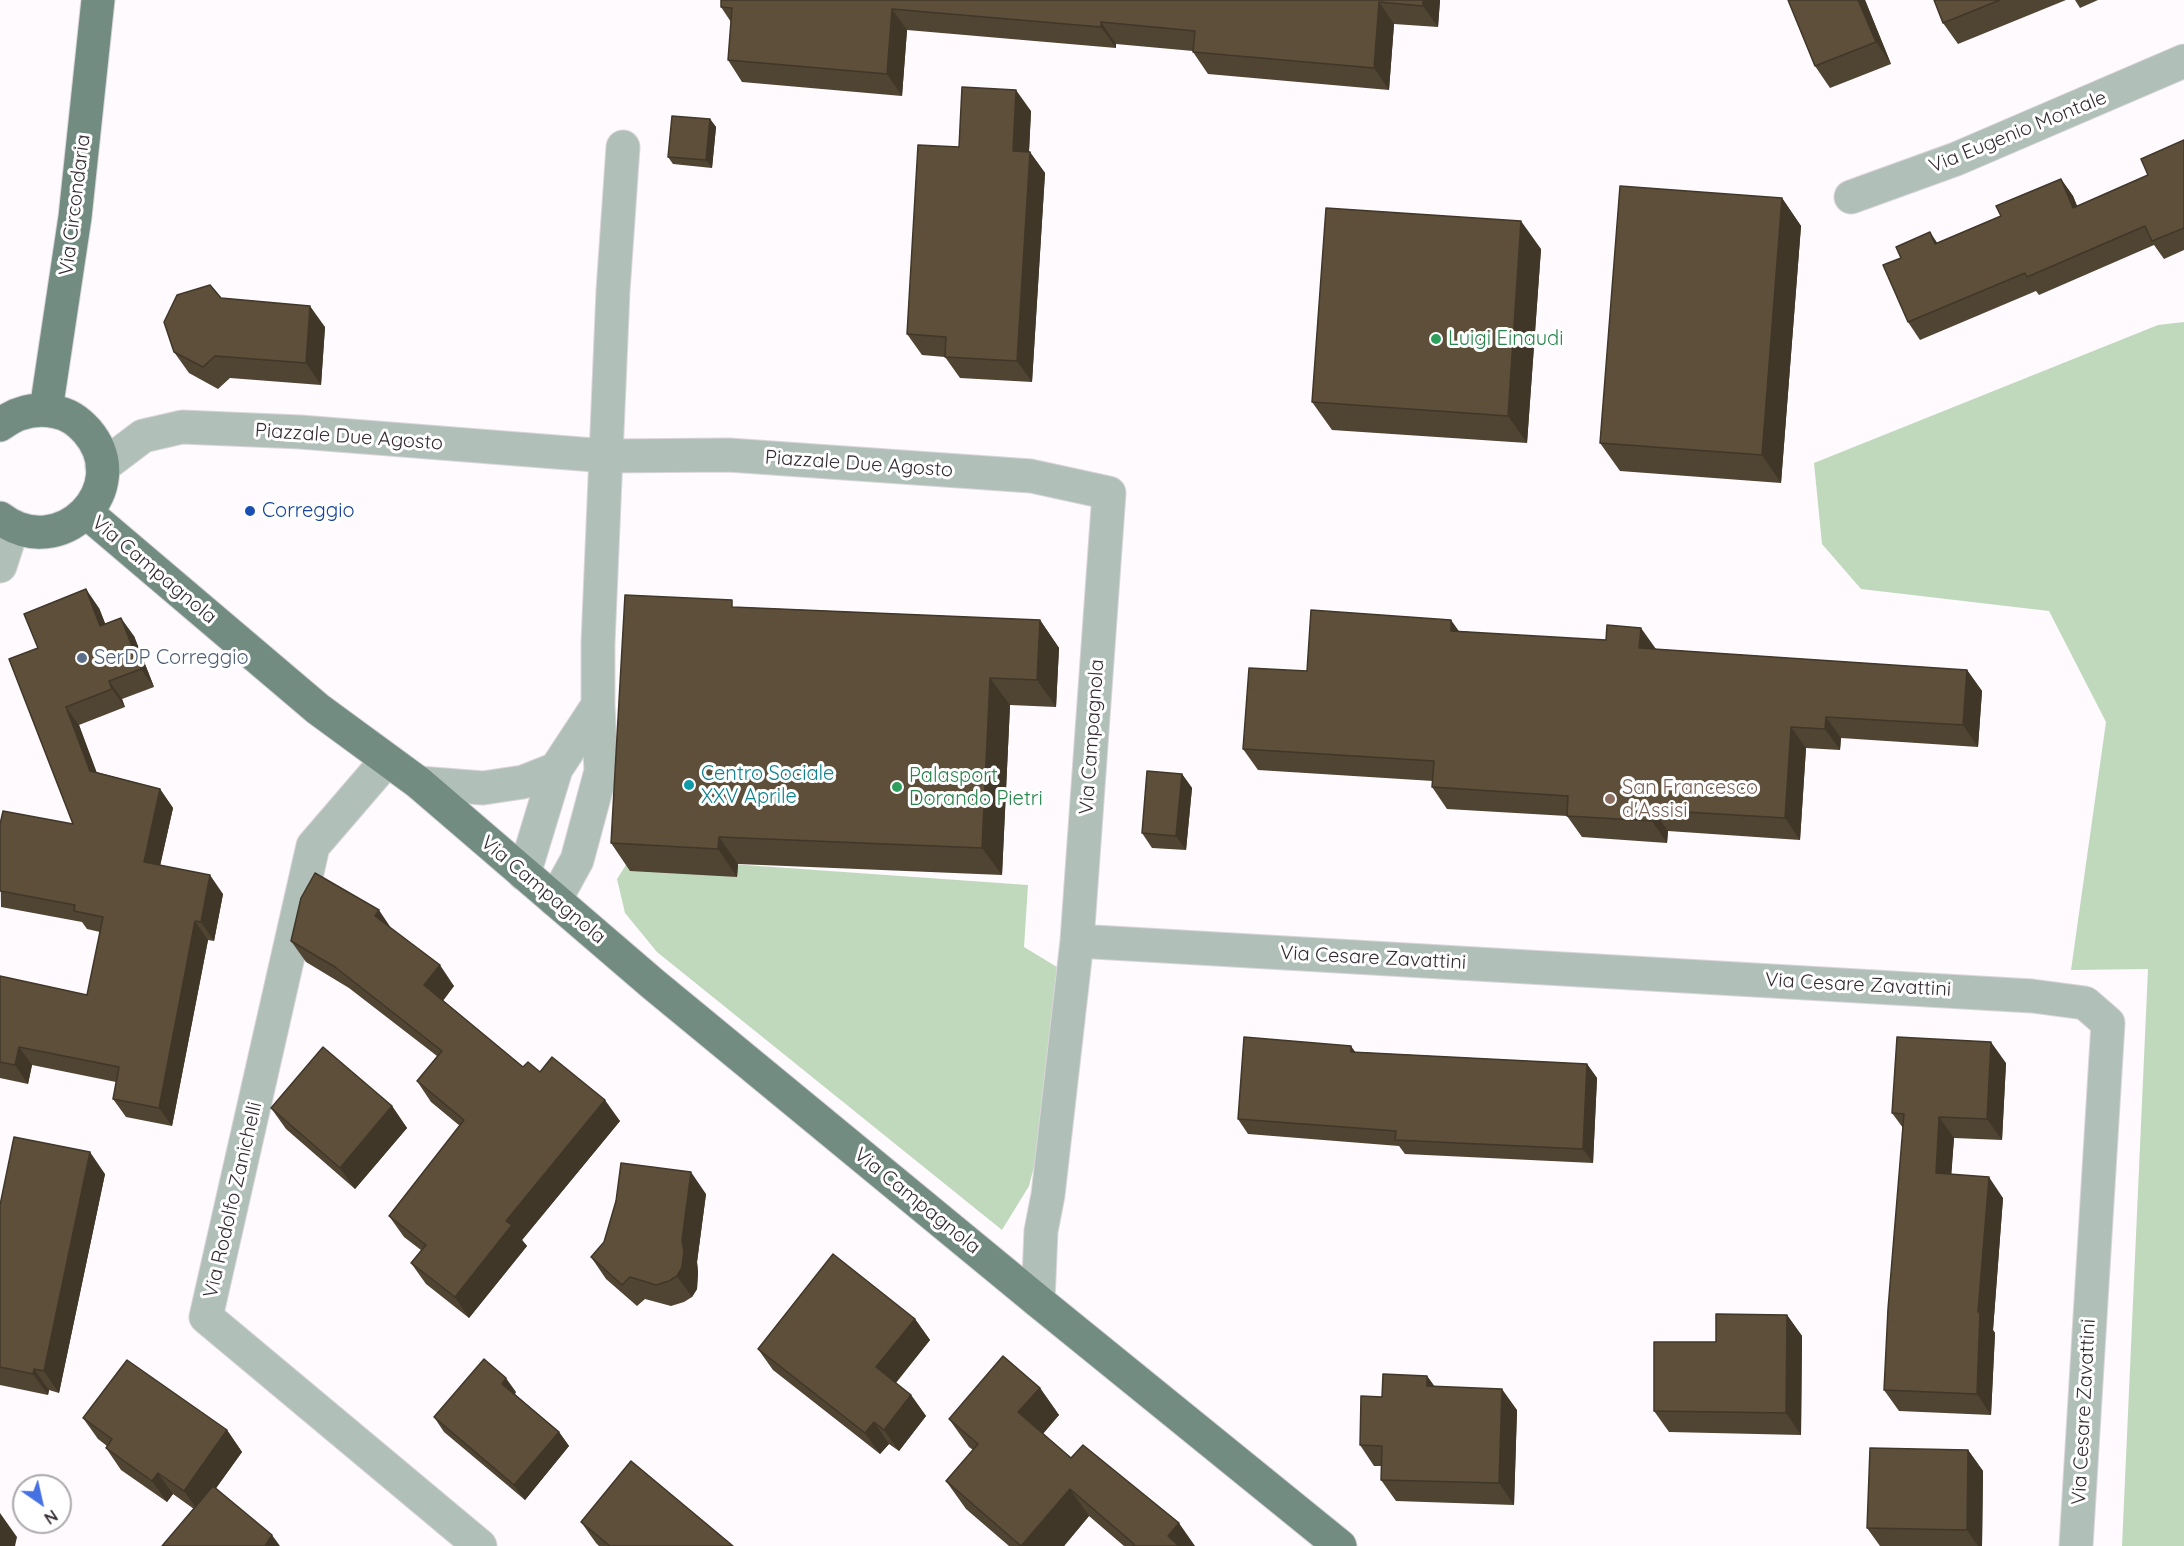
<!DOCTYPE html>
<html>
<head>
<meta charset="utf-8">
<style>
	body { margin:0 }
	#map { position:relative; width:2184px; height:1546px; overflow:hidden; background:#fefafe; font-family:Quicksand,sans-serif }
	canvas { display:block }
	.north { position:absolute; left:12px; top:1474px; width:60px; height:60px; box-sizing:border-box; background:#fff; border:2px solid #adaaad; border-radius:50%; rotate:146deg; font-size:16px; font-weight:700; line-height:24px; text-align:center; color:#332a32 }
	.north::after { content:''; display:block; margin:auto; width:21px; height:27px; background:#4571e3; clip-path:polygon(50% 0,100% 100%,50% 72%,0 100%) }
</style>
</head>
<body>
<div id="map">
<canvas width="2184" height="1546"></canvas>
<div class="north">N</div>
</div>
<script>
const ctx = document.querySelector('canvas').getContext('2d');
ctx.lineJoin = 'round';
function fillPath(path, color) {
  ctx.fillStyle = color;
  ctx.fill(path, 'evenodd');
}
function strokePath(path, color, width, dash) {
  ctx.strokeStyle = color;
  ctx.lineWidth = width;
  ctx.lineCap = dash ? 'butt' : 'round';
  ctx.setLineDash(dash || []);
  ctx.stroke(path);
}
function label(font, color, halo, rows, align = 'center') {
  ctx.font = font + ' Quicksand,sans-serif';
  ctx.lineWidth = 6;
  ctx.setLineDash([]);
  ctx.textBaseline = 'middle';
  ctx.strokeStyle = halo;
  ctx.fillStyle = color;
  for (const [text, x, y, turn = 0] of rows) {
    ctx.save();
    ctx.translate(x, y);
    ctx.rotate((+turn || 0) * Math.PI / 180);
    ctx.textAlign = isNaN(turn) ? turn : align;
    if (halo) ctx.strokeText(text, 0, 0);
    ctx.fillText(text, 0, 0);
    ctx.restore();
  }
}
fillPath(new Path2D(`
	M 2184,322 L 2184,1546 L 2122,1546 L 2148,969 L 2071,970 L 2106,722 L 2049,611 L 1861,589 L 1822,544 L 1814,463 L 2158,325 Z
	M 631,857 L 1028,885 L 1024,947 L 1057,967 L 1042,1135 L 1029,1186 L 1002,1230 L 657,952 L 625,913 L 617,879 Z`), '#c0d8bc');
const minor = new Path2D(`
	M 1851,197 L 1956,159 L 2184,61
	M 102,467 L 143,436 L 182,427 L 300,432 L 607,456 L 729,455 L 1031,476 L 1109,493 L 1077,941 L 1048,1195 L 1041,1231 L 1038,1301
	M 0,566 L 13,526
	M 387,760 L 313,846 L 206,1317 L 480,1546
	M 419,783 L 483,788 L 523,782 L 556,769 L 598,705
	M 524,874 L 556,769
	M 555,900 L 577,860 L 601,771 L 598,705 L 598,643 L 613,291 L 623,147
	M 1077,941 L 2032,996 L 2085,1003 L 2108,1023 L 2076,1546`);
const major = new Path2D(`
	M 46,410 L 75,217 L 98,0
	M 0,425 C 17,412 35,407 56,412 C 68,414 79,422 87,431 C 136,488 60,564 0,518
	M 86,512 L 318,709 L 419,783 L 653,984 L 1038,1301 L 1340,1546`);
strokePath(minor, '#d9d5d9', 35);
strokePath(major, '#d9d5d9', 35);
strokePath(minor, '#b1bfb9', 33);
strokePath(major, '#738c82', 33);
fillPath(new Path2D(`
	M 1440,0 L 1438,27 L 1394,24 L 1389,90 L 1208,74 L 1193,52 L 1193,51 L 1116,44 L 1116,48 L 907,30 L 902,96 L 742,82 L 728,60 L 731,22 L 721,7 Z
	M 1865,0 L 1891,64 L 1830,88 L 1815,66 Z
	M 1934,0 L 2066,0 L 1958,44 L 1943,23 Z
	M 2075,0 L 2098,0 L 2080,8 Z
	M 1031,111 L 1029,151 L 1045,173 L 1032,382 L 960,378 L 945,357 L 922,355 L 907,334 L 959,147 Z
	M 710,119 L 716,127 L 712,168 L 673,164 L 668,157 Z
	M 2184,140 L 2184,250 L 2164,259 L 2154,245 L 2039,295 L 2036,291 L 1920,340 L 1908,322 L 1937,243 L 2001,216 L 2061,179 L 2073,196 L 2077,206 L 2148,175 Z
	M 1782,198 L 1801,226 L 1781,483 L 1620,471 L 1600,443 Z
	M 1541,249 L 1527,443 L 1332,430 L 1312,402 Z
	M 221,298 L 325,327 L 321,385 L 230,378 L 218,389 L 189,373 L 174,352 Z
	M 737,607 L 1040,620 L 1059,648 L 1056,707 L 1010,705 L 1002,875 L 738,864 L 737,877 L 630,871 L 611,843 Z
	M 99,608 L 105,624 L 134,636 L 154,687 L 122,699 L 125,707 L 79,725 L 96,772 L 160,789 L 173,808 L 160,865 L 223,894 L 214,941 L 208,940 L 172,1126 L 126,1117 L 113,1099 L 116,1082 L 32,1065 L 28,1084 L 0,1078 L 0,976 L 87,995 L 100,932 L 87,929 L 82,922 L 1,907 L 0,824 L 73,824 L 38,648 Z
	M 1460,631 L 1656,649 L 1967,670 L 1982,691 L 1978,747 L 1841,738 L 1840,750 L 1806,748 L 1800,840 L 1668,831 L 1667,843 L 1582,837 L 1567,816 L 1447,809 L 1432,787 L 1433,781 L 1258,770 L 1243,749 L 1307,671 Z
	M 1182,774 L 1192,788 L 1186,850 L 1152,848 L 1142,833 Z
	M 393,930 L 454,986 L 443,1001 L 523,1067 L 540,1072 L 620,1121 L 522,1240 L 527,1246 L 469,1318 L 426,1284 L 411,1263 L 421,1250 L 404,1237 L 389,1216 L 460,1126 L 431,1102 L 417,1081 L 437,1056 L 349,988 L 306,962 L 291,941 Z
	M 1356,1052 L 1587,1064 L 1597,1078 L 1593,1163 L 1405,1154 L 1399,1146 L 1248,1134 L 1238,1119 Z
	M 2006,1063 L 2002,1140 L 1954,1138 L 1951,1174 L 2003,1198 L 1993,1330 L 1995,1333 L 1991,1415 L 1899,1411 L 1884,1390 L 1903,1128 L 1892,1113 Z
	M 392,1106 L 407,1128 L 355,1189 L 286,1129 L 271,1108 Z
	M 105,1174 L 59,1393 L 49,1390 L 48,1395 L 0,1385 L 0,1205 Z
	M 706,1194 L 697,1262 L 698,1272 L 697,1289 L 692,1297 L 684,1302 L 671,1306 L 645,1299 L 637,1306 L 606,1279 L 591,1257 Z
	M 1787,1315 L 1802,1336 L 1801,1435 L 1669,1432 L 1654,1411 Z
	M 915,1319 L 930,1340 L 896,1383 L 911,1395 L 926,1416 L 899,1451 L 889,1444 L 880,1454 L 773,1370 L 758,1349 Z
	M 1427,1376 L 1435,1387 L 1517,1410 L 1514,1505 L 1396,1501 L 1381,1480 L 1381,1466 L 1374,1466 L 1360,1445 L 1382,1397 Z
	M 1040,1388 L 1059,1415 L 1043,1434 L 1071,1458 L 1195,1546 L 1124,1546 L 1089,1516 L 1064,1546 L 1009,1546 L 966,1509 L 946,1481 L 973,1450 L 969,1447 L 949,1419 Z
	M 516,1392 L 515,1394 L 559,1432 L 569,1446 L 525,1500 L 444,1432 L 434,1417 Z
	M 83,1418 L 227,1430 L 242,1452 L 216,1488 L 194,1509 L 173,1494 L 167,1502 L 121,1470 L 106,1448 L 107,1446 L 98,1439 Z
	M 1968,1450 L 1983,1471 L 1982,1546 L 1880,1546 L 1867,1528 Z
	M 581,1522 L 733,1546 L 599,1546 L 596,1543 Z`), '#504432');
fillPath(new Path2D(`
	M 1423,0 L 1440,0 L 1438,27 L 1423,6 Z
	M 1858,0 L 1865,0 L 1891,64 L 1876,42 Z
	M 1379,2 L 1394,24 L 1389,90 L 1374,68 Z
	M 892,9 L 907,30 L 902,96 L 887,74 Z
	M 1101,22 L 1116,44 L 1116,48 L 1101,27 Z
	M 1016,90 L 1031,111 L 1028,172 L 1013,151 Z
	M 710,119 L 716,127 L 712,168 L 706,160 Z
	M 1030,152 L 1045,173 L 1032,382 L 1017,361 Z
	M 2061,179 L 2073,196 L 2085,225 L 2073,208 Z
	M 1782,198 L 1801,226 L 1781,483 L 1762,455 Z
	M 1521,221 L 1541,249 L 1527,443 L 1508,416 Z
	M 1930,232 L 1942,250 L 1935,244 Z
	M 310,306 L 325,327 L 321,385 L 306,363 Z
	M 86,589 L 99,608 L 114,645 L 100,626 Z
	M 121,618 L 134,636 L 154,687 L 141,669 Z
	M 1040,620 L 1059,648 L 1056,707 L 1037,680 Z
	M 1451,620 L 1466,641 L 1451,631 Z
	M 1641,628 L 1656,649 L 1654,670 L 1639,648 Z
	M 1967,670 L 1982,691 L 1978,747 L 1963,725 Z
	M 990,678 L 1010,705 L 1002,875 L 982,848 Z
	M 109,681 L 122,699 L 125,707 L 112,689 Z
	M 66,707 L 79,725 L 103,789 L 90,771 Z
	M 1826,717 L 1841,738 L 1840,750 L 1825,729 Z
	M 1791,727 L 1806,748 L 1800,840 L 1785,818 Z
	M 1182,774 L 1192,788 L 1186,850 L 1176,836 Z
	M 160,789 L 173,808 L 157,880 L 144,862 Z
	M 1653,810 L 1668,831 L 1667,843 L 1652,821 Z
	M 719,837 L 738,864 L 737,877 L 718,849 Z
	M 210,875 L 223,894 L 214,941 L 201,922 Z
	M 379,910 L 393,931 L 375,916 Z
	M 195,921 L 208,940 L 172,1126 L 159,1108 Z
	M 440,965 L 454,986 L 438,1006 L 424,985 Z
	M 1991,1042 L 2006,1063 L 2002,1140 L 1987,1119 Z
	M 1351,1046 L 1361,1060 L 1351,1052 Z
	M 19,1047 L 32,1065 L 28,1084 L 15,1065 Z
	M 1587,1064 L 1597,1078 L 1593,1163 L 1583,1149 Z
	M 605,1100 L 620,1121 L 522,1240 L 527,1246 L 469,1318 L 455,1297 L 506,1221 Z
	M 392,1106 L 407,1128 L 355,1189 L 340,1168 Z
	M 1939,1117 L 1954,1138 L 1950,1194 L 1936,1173 Z
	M 90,1152 L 105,1174 L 59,1393 L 44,1371 Z
	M 691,1172 L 706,1194 L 697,1262 L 698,1272 L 697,1289 L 692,1297 L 677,1276 Z
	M 1989,1177 L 2003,1198 L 1993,1330 L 1995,1333 L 1991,1415 L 1977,1394 L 1978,1312 Z
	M 1787,1315 L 1802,1336 L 1801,1435 L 1786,1413 Z
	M 915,1319 L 930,1340 L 891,1388 L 876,1367 Z
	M 34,1369 L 49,1390 L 48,1395 L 33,1374 Z
	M 1427,1376 L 1442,1397 L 1427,1386 Z
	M 506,1378 L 516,1392 L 512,1398 L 502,1384 Z
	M 1040,1388 L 1059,1415 L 1037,1440 L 1018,1412 Z
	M 1502,1389 L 1517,1410 L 1514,1505 L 1499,1483 Z
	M 911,1395 L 926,1416 L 899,1451 L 884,1430 Z
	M 874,1422 L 889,1444 L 880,1454 L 865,1433 Z
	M 227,1430 L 242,1452 L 199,1512 L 184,1491 Z
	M 559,1432 L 569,1446 L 525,1500 L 514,1485 Z
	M 1968,1450 L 1983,1471 L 1982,1546 L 1978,1546 L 1967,1530 Z
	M 158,1473 L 173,1494 L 167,1502 L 152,1481 Z
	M 1070,1489 L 1089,1516 L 1064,1546 L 1022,1546 Z
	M 0,1513 L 17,1537 L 15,1546 L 0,1546 Z
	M 1179,1523 L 1195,1546 L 1175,1546 L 1168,1536 Z
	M 272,1535 L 280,1546 L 265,1546 Z`), '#413729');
const building = new Path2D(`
	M 721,0 L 1423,0 L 1423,6 L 1379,2 L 1374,68 L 1193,52 L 1195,31 L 1101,22 L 1101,27 L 892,9 L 887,74 L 728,60 L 732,8 L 721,7 Z
	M 1788,0 L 1858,0 L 1876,42 L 1815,66 Z
	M 1934,0 L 2000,0 L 1943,23 Z
	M 962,87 L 1016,90 L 1013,151 L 1030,152 L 1017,361 L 945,357 L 946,337 L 907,334 L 918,145 L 959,147 Z
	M 672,116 L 710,119 L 706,160 L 668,157 Z
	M 2184,140 L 2184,228 L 2152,241 L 2145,226 L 2027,277 L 2025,273 L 1908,322 L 1883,265 L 1901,258 L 1896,247 L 1930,232 L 1935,244 L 2001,216 L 1996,206 L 2061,179 L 2073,208 L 2148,175 L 2141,159 Z
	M 1620,186 L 1782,198 L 1762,455 L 1600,443 Z
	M 1326,208 L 1521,221 L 1508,416 L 1312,402 Z
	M 210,285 L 221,298 L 310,306 L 306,363 L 215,356 L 203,367 L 174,352 L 164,322 L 177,295 Z
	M 86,589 L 100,626 L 121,618 L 141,669 L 109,681 L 112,689 L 66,707 L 90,771 L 160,789 L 144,862 L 210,875 L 201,922 L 195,921 L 159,1108 L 113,1099 L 119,1067 L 19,1047 L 15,1065 L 0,1062 L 0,976 L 87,995 L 103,917 L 74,911 L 75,905 L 0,891 L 0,824 L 3,811 L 73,824 L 9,659 L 38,648 L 24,614 Z
	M 625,595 L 732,600 L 732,607 L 1040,620 L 1037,680 L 990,678 L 982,848 L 719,837 L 718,849 L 611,843 Z
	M 1311,610 L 1451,620 L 1451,631 L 1606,640 L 1607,625 L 1641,628 L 1639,648 L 1967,670 L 1963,725 L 1826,717 L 1825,729 L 1791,727 L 1785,818 L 1653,810 L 1652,821 L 1567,816 L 1568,796 L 1432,787 L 1434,761 L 1243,749 L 1249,668 L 1307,671 Z
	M 1147,771 L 1182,774 L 1176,836 L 1142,833 Z
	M 315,873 L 379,910 L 375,916 L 440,965 L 424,985 L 523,1067 L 528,1062 L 540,1072 L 552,1057 L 605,1100 L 506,1221 L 512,1225 L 455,1297 L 411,1263 L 426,1245 L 389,1216 L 464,1120 L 417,1081 L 442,1051 L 335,967 L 291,941 L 301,898 Z
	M 1244,1037 L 1351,1046 L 1351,1052 L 1587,1064 L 1583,1149 L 1395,1140 L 1396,1131 L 1238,1119 Z
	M 1897,1037 L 1991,1042 L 1987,1119 L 1939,1117 L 1936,1173 L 1989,1177 L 1978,1312 L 1980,1312 L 1977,1394 L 1884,1390 L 1888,1309 L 1904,1114 L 1892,1113 Z
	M 323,1047 L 392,1106 L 340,1168 L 271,1108 Z
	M 14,1137 L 90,1152 L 44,1371 L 34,1369 L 33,1374 L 0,1367 L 0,1205 Z
	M 621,1163 L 691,1172 L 682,1240 L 684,1251 L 682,1267 L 677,1276 L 669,1281 L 656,1285 L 630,1277 L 622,1285 L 591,1257 L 604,1242 L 616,1201 Z
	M 833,1254 L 915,1319 L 876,1367 L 911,1395 L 884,1430 L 874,1422 L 865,1433 L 758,1349 Z
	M 1716,1314 L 1787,1315 L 1786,1413 L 1654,1411 L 1654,1342 L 1716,1342 Z
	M 1003,1356 L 1040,1388 L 1018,1412 L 1071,1458 L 1083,1445 L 1179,1523 L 1168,1536 L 1179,1546 L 1133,1546 L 1134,1544 L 1070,1489 L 1021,1546 L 946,1481 L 978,1444 L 949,1419 Z
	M 484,1359 L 506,1378 L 502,1384 L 559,1432 L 514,1485 L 434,1417 Z
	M 127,1360 L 227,1430 L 184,1491 L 158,1473 L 152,1481 L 106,1448 L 112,1439 L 83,1418 Z
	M 1383,1374 L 1427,1376 L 1427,1386 L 1502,1389 L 1499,1483 L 1381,1480 L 1382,1446 L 1360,1445 L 1361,1396 L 1382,1397 Z
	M 1870,1448 L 1968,1450 L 1967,1530 L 1867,1528 Z
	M 631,1461 L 733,1546 L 610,1546 L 581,1522 Z
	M 213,1486 L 272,1535 L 265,1546 L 162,1546 Z`);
fillPath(building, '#5d4f3a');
strokePath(building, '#413729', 1.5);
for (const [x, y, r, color] of [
	[1436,339,6,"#2e9e5b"],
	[250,511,6,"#1a4fb4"],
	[82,658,6,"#5c6f8a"],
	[689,785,6,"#0f9aa8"],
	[897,787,6,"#2e9e5b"],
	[1610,799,6,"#8d6e63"]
]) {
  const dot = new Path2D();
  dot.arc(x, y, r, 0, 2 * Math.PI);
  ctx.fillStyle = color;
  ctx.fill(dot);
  strokePath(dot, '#fff', 2);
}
label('20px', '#332a32', '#fff', [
	["Via Eugenio Montale",2018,132,-22],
	["Via Circondaria",75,205,-83],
	["Piazzale Due Agosto",349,437,4],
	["Piazzale Due Agosto",859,464,4],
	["Via Campagnola",154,570,40],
	["Via Campagnola",1092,737,-86],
	["Via Campagnola",543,890,40],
	["Via Cesare Zavattini",1373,958,3],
	["Via Cesare Zavattini",1858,985,3],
	["Via Rodolfo Zanichelli",233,1200,-77],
	["Via Campagnola",917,1201,39],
	["Via Cesare Zavattini",2084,1412,-87]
]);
label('20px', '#27864d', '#fff', [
	["Luigi Einaudi",1448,339],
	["Palasport",909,776],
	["Dorando Pietri",909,799]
], 'left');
label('20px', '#164399', '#fff', [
	["Correggio",262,511]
], 'left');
label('20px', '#4e5e75', '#fff', [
	["SerDP Correggio",94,658]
], 'left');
label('20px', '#0d838f', '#fff', [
	["Centro Sociale",701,774],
	["XXV Aprile",701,797]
], 'left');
label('20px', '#785e54', '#fff', [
	["San Francesco",1622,788],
	["d'Assisi",1622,811]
], 'left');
</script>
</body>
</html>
